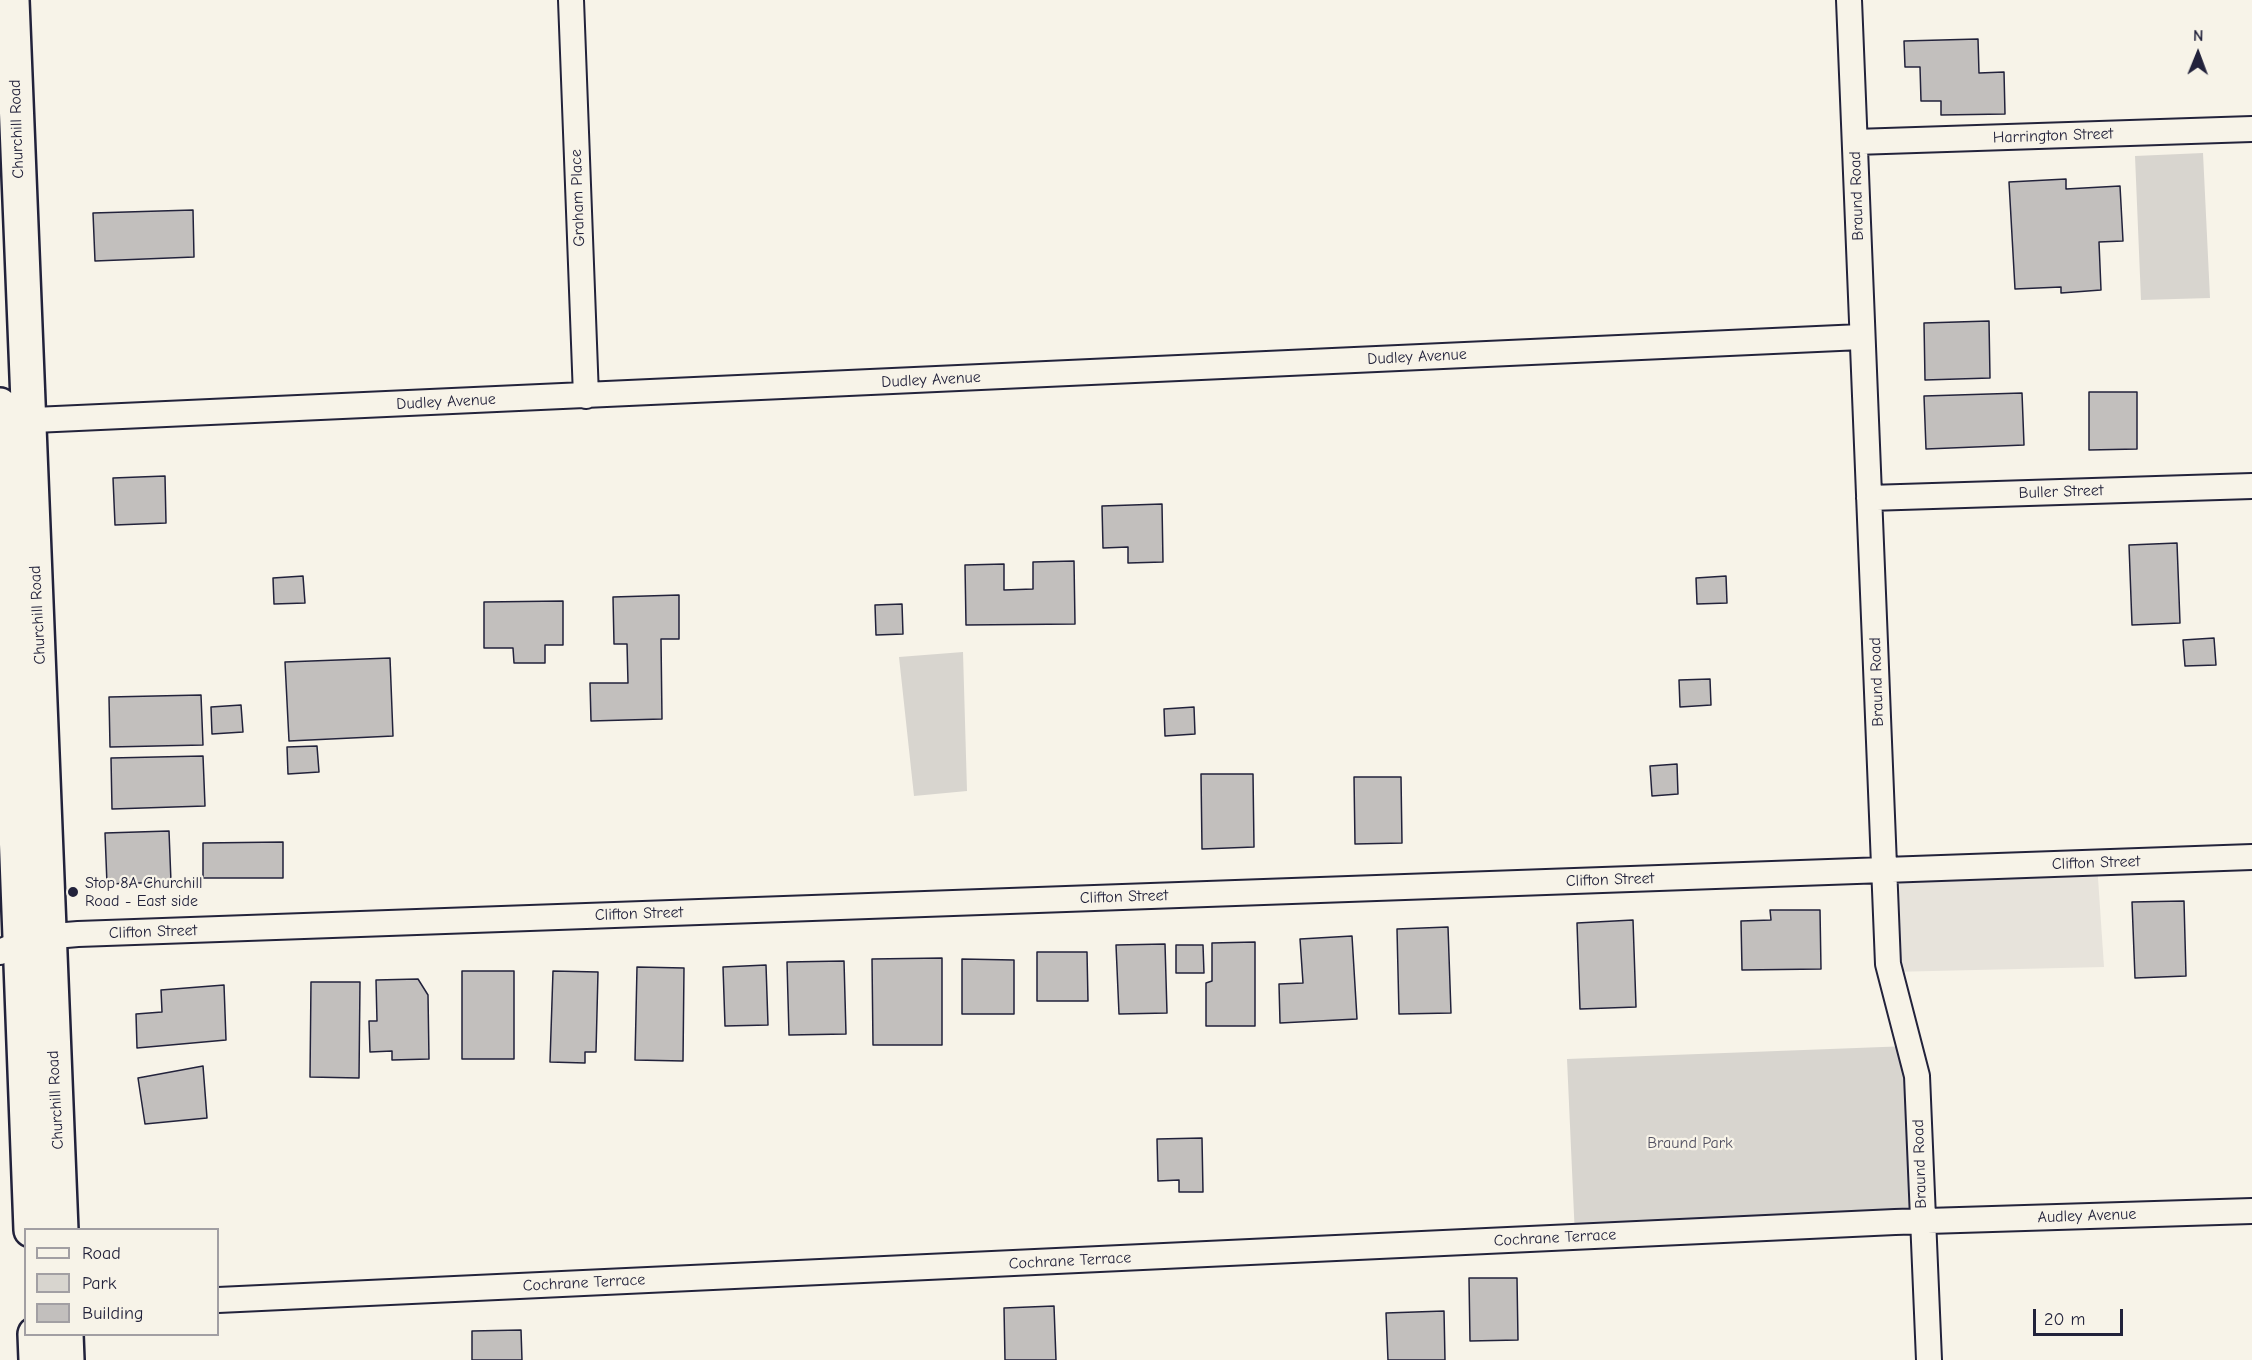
<!DOCTYPE html>
<html>
<head>
<meta charset="utf-8">
<style>
	body { margin:0 }
	#map { position:relative; width:2252px; height:1360px; overflow:hidden; background:#f7f3e8; font-family:"Comic Neue",sans-serif }
	canvas { display:block }
	.legend { position:absolute; left:24px; top:1228px; width:195px; height:108px; box-sizing:border-box; background:#f7f3e8; border:2px solid #a29fa3; margin:0; padding:8px 10px; list-style:none; font-size:18px; color:#22223b }
	.legend li { display:flex; align-items:center; gap:12px; height:30px }
	.legend b { width:30px; border:2px solid #a29fa3 }
	.north { position:absolute; left:2168px; top:24px; width:60px; height:60px; -webkit-text-stroke:4px #f7f3e8; paint-order:stroke; rotate:1deg; font-size:16px; font-weight:700; line-height:24px; text-align:center; color:#22223b }
	.north::after { content:''; display:block; margin:auto; width:21px; height:27px; background:#22223b; clip-path:polygon(50% 0,100% 100%,50% 72%,0 100%) }
	.scale { position:absolute; left:2033px; top:1309px; width:90px; height:27px; box-sizing:border-box; border:3px solid #22223b; border-top:0; padding-left:8px; font-size:18px; line-height:21px; white-space:nowrap; color:#22223b; -webkit-text-stroke:4px #f7f3e8; paint-order:stroke }
</style>
</head>
<body>
<div id="map">
<canvas width="2252" height="1360"></canvas>
<ul class="legend">
<li><b style="height:8px;background:#f7f3e8"></b>Road</li>
<li><b style="height:16px;background:#d8d5cf"></b>Park</li>
<li><b style="height:16px;background:#c2bfbd"></b>Building</li>
</ul>
<div class="north">N</div>
<div class="scale">20 m</div>
</div>
<script>
const ctx = document.querySelector('canvas').getContext('2d');
ctx.lineJoin = 'round';
function fillPath(path, color) {
  ctx.fillStyle = color;
  ctx.fill(path, 'evenodd');
}
function strokePath(path, color, width, dash) {
  ctx.strokeStyle = color;
  ctx.lineWidth = width;
  ctx.lineCap = dash ? 'butt' : 'round';
  ctx.setLineDash(dash || []);
  ctx.stroke(path);
}
function label(font, color, halo, rows, align = 'center') {
  ctx.font = font + ' "Comic Neue",sans-serif';
  ctx.lineWidth = 4.5;
  ctx.setLineDash([]);
  ctx.textBaseline = 'middle';
  ctx.strokeStyle = halo;
  ctx.fillStyle = color;
  for (const [text, x, y, turn = 0] of rows) {
    ctx.save();
    ctx.translate(x, y);
    ctx.rotate((+turn || 0) * Math.PI / 180);
    ctx.textAlign = isNaN(turn) ? turn : align;
    if (halo) ctx.strokeText(text, 0, 0);
    ctx.fillText(text, 0, 0);
    ctx.restore();
  }
}
fillPath(new Path2D(`
	M 2097,863 L 2104,967 L 1890,972 L 1884,870 Z`), '#e7e3db');
fillPath(new Path2D(`
	M 2203,153 L 2210,298 L 2141,300 L 2135,156 Z
	M 963,652 L 967,791 L 914,796 L 899,657 Z
	M 1909,1046 L 1922,1221 L 1575,1237 L 1567,1059 Z`), '#d8d5cf');
const building = new Path2D(`
	M 1978,39 L 1979,73 L 2004,72 L 2005,114 L 1941,115 L 1941,101 L 1921,101 L 1920,67 L 1905,67 L 1904,41 Z
	M 2066,179 L 2066,189 L 2120,186 L 2123,241 L 2099,242 L 2101,290 L 2061,293 L 2061,287 L 2015,289 L 2009,182 Z
	M 193,210 L 194,257 L 95,261 L 93,213 Z
	M 1989,321 L 1990,378 L 1925,380 L 1924,323 Z
	M 2089,392 L 2137,392 L 2137,449 L 2089,450 Z
	M 2022,393 L 2024,445 L 1926,449 L 1924,396 Z
	M 165,476 L 166,523 L 115,525 L 113,478 Z
	M 1162,504 L 1163,562 L 1128,563 L 1128,547 L 1103,548 L 1102,506 Z
	M 2177,543 L 2180,623 L 2132,625 L 2129,545 Z
	M 1074,561 L 1075,624 L 966,625 L 965,565 L 1004,564 L 1004,590 L 1033,589 L 1033,562 Z
	M 303,576 L 305,603 L 274,604 L 273,578 Z
	M 1726,576 L 1727,603 L 1697,604 L 1696,578 Z
	M 679,595 L 679,639 L 661,639 L 662,719 L 591,721 L 590,683 L 628,683 L 627,644 L 614,644 L 613,597 Z
	M 563,601 L 563,645 L 545,645 L 545,663 L 514,663 L 513,648 L 484,648 L 484,602 Z
	M 902,604 L 903,634 L 876,635 L 875,605 Z
	M 2214,638 L 2216,665 L 2185,666 L 2183,640 Z
	M 390,658 L 393,736 L 289,741 L 285,662 Z
	M 1710,679 L 1711,705 L 1680,707 L 1679,680 Z
	M 201,695 L 203,745 L 110,747 L 109,697 Z
	M 241,705 L 243,732 L 212,734 L 211,707 Z
	M 1194,707 L 1195,734 L 1165,736 L 1164,709 Z
	M 317,746 L 319,772 L 288,774 L 287,747 Z
	M 203,756 L 205,806 L 112,809 L 111,758 Z
	M 1677,764 L 1678,794 L 1652,796 L 1650,766 Z
	M 1201,774 L 1253,774 L 1254,847 L 1202,849 Z
	M 1354,777 L 1401,777 L 1402,843 L 1355,844 Z
	M 169,831 L 171,882 L 107,884 L 105,833 Z
	M 283,842 L 283,878 L 203,878 L 203,843 Z
	M 2184,901 L 2186,976 L 2135,978 L 2132,902 Z
	M 1770,910 L 1820,910 L 1821,969 L 1742,970 L 1741,921 L 1771,920 Z
	M 1633,920 L 1636,1007 L 1580,1009 L 1577,923 Z
	M 1448,927 L 1451,1013 L 1399,1014 L 1397,929 Z
	M 1352,936 L 1357,1019 L 1280,1023 L 1279,984 L 1303,983 L 1300,939 Z
	M 1255,942 L 1255,1026 L 1206,1026 L 1206,983 L 1212,981 L 1212,943 Z
	M 1165,944 L 1167,1013 L 1119,1014 L 1116,945 Z
	M 1176,945 L 1203,945 L 1204,973 L 1176,973 Z
	M 1037,952 L 1087,952 L 1088,1001 L 1037,1001 Z
	M 942,958 L 942,1045 L 873,1045 L 872,959 Z
	M 962,959 L 1014,960 L 1014,1014 L 962,1014 Z
	M 844,961 L 846,1034 L 789,1035 L 787,962 Z
	M 766,965 L 768,1025 L 725,1026 L 723,967 Z
	M 637,967 L 684,968 L 683,1061 L 635,1060 Z
	M 462,971 L 514,971 L 514,1059 L 462,1059 Z
	M 553,971 L 598,972 L 596,1052 L 585,1052 L 585,1063 L 550,1062 Z
	M 418,979 L 428,995 L 429,1059 L 392,1060 L 392,1051 L 370,1052 L 369,1021 L 377,1021 L 376,980 Z
	M 311,982 L 360,982 L 359,1078 L 310,1077 Z
	M 224,985 L 226,1040 L 137,1048 L 136,1014 L 162,1012 L 161,990 Z
	M 203,1066 L 207,1118 L 145,1124 L 138,1078 Z
	M 1202,1138 L 1203,1192 L 1179,1192 L 1179,1180 L 1158,1181 L 1157,1139 Z
	M 1469,1278 L 1517,1278 L 1518,1340 L 1470,1341 Z
	M 1054,1306 L 1056,1360 L 1005,1360 L 1004,1308 Z
	M 1444,1311 L 1445,1360 L 1388,1360 L 1386,1313 Z
	M 521,1330 L 522,1360 L 472,1360 L 472,1331 Z`);
fillPath(building, '#c2bfbd');
strokePath(building, '#22223b', 1.5);
const minor = new Path2D(`
	M 571,0 L 586,396
	M 1849,0 L 1888,964 L 1917,1076 L 1929,1360
	M 1855,142 L 2252,129
	M 12,421 L 1861,337
	M 1869,498 L 2252,486
	M 0,952 C 26,939 49,936 78,934 L 2252,857
	M 218,1300 L 1895,1222 L 2252,1211`);
const primary = new Path2D(`
	M 12,0 L 61,1230
	M 0,405 L 31,1230
	M 35,1334 L 36,1360
	M 66,1334 L 67,1360`);
strokePath(minor, '#22223b', 28);
strokePath(primary, '#22223b', 38);
strokePath(minor, '#f7f3e8', 24);
strokePath(primary, '#f7f3e8', 33);
for (const [x, y, r, color] of [
	[73,892,6,"#22223b"]
]) {
  const dot = new Path2D();
  dot.arc(x, y, r, 0, 2 * Math.PI);
  ctx.fillStyle = color;
  ctx.fill(dot);
  strokePath(dot, '#f7f3e8', 2);
}
label('16px', '#22223b', '#f7f3e8', [
	["Churchill Road",17,129,-92],
	["Harrington Street",2053,136,-2],
	["Braund Road",1857,196,-92],
	["Graham Place",578,198,-92],
	["Dudley Avenue",1417,357,-3],
	["Dudley Avenue",931,380,-3],
	["Dudley Avenue",446,402,-3],
	["Buller Street",2061,492,-2],
	["Churchill Road",38,615,-93],
	["Braund Road",1877,682,-92],
	["Clifton Street",2096,863,-2],
	["Clifton Street",1610,880,-2],
	["Clifton Street",1124,897,-2],
	["Clifton Street",639,914,-2],
	["Clifton Street",153,932,-2],
	["Churchill Road",56,1100,-93],
	["Braund Road",1920,1164,-92],
	["Audley Avenue",2087,1216,-2],
	["Cochrane Terrace",1555,1238,-3],
	["Cochrane Terrace",1070,1261,-3],
	["Cochrane Terrace",584,1283,-3]
]);
label('16px', '#22223b', '#f7f3e8', [
	["Stop 8A Churchill",85,883],
	["Road - East side",85,901]
], 'left');
label('16px', '#504f60', '#f7f3e8', [
	["Braund Park",1690,1143]
]);
</script>
</body>
</html>
